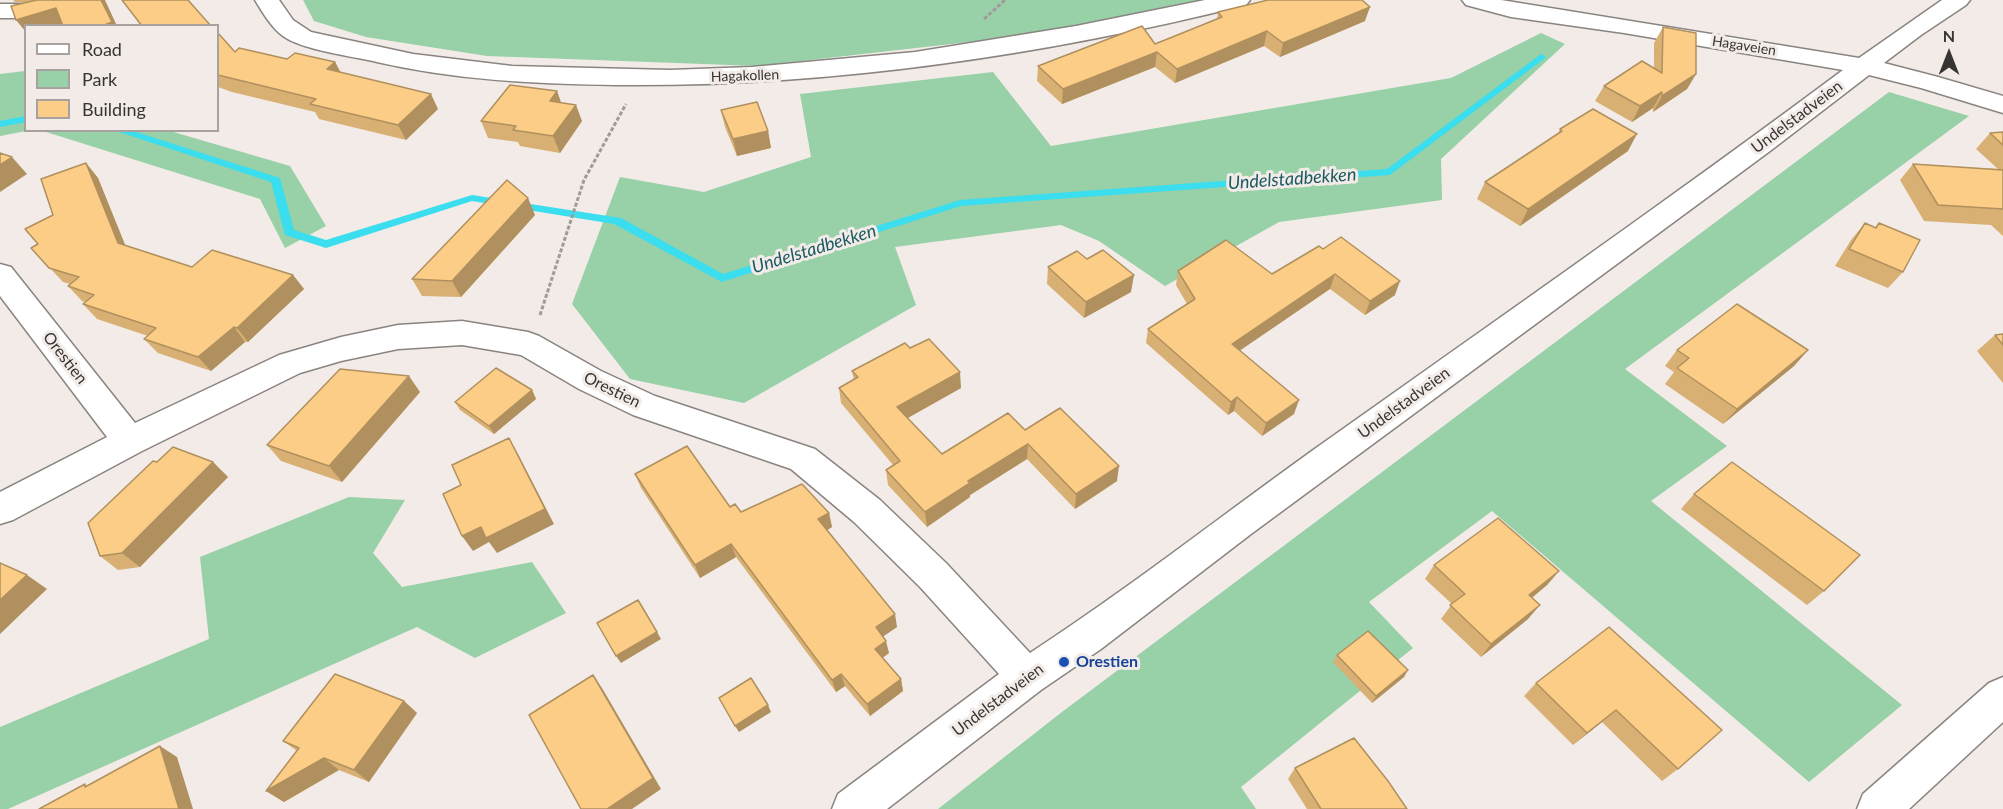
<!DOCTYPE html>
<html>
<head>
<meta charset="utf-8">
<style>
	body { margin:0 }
	#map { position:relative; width:2003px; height:809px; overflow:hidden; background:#f2ebe7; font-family:Lato,sans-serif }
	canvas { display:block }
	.legend { position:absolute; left:24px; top:24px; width:195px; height:108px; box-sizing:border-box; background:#f2ebe7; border:2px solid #a7a29f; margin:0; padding:8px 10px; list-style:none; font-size:18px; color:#373533 }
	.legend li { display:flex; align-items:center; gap:12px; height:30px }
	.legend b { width:30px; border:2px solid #a7a29f }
	.north { position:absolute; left:1919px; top:24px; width:60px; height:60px; -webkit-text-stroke:4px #f2ebe7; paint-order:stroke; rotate:0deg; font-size:16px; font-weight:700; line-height:24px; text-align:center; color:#373533 }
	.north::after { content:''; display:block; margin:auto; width:21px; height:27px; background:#373533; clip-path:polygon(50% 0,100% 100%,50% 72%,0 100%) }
</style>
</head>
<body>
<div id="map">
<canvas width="2003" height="809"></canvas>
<ul class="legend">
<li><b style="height:8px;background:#fff"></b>Road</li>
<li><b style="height:16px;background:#98d0a8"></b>Park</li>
<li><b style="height:16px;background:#fccd86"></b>Building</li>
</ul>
<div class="north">N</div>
</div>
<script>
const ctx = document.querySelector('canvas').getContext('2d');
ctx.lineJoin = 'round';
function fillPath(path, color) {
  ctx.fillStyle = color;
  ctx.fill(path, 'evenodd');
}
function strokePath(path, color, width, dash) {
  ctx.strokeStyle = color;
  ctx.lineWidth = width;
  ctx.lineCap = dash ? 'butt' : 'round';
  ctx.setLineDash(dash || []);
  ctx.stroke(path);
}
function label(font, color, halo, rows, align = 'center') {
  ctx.font = font + ' Lato,sans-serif';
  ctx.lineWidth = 6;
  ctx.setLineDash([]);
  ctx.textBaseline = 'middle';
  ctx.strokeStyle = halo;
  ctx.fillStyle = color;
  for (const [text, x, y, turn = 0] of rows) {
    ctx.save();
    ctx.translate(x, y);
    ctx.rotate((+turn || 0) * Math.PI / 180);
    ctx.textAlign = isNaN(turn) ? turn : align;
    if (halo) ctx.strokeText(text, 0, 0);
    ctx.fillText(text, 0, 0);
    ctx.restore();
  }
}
fillPath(new Path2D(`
	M 303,0 L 1201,0 L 1146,14 L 978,41 L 757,66 L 487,56 L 366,37 L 314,21 Z
	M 1541,33 L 1565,44 L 1441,159 L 1442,200 L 1279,222 L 1165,286 L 1099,241 L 1061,225 L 895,247 L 916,305 L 744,403 L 630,379 L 572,304 L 620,177 L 704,192 L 811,157 L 800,94 L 993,72 L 1051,146 L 1451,78 Z
	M 25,71 L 26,131 L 0,136 L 0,74 Z
	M 1889,92 L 1969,116 L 1625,369 L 1727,446 L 1651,501 L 1902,705 L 1809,782 L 1492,511 L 1369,602 L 1413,648 L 1241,787 L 1256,809 L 938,809 L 1062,712 Z
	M 43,131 L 170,131 L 290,166 L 326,226 L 285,248 L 260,199 Z
	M 349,497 L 405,500 L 373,553 L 402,587 L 532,562 L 566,613 L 475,658 L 417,627 L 8,809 L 0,809 L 0,727 L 209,639 L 200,557 Z`), '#98d0a8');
fillPath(new Path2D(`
	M 1541,54 L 1546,57 L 1544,59 L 1390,175 L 961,206 L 722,282 L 614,224 L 472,201 L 326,248 L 285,235 L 271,182 L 113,130 L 130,130 L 280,178 L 294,230 L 326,240 L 472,195 L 621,218 L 723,274 L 960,200 L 1387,169 Z
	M 26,116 L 26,122 L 0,127 L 0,121 Z`), '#3adeee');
const minor = new Path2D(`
	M 44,0 L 83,0 L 79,5 L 29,18 L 0,18 L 0,4 L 29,4 Z
	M 255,0 L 279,0 L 293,20 L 311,32 L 413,54 L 512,66 L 670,70 L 752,67 L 915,52 L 1076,26 L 1205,0 L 1250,0 L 1246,5 C 1041,56 828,87 616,85 C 536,84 455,80 377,62 C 352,56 302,50 283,36 C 271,27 263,13 255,0 Z
	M 1462,0 L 1501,0 L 1859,58 L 1942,0 L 1970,0 L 1966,5 L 1921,35 L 1884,63 L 1938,77 L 2003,96 L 2003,113 L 1921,88 L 1869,75 L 1770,151 L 1251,534 L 1101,649 L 1041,690 L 887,809 L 832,809 L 838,794 L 999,674 L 920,587 L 854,522 L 791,469 L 633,415 L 579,389 L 521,355 L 462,345 L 398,349 L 341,361 L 300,373 L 142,451 L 13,520 L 0,524 L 0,492 L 107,437 L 0,296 L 0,264 L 11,267 L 135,423 L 279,355 L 341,337 L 398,325 L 462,321 L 528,332 L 539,336 L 601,371 L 655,396 L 815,449 L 880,500 L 946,563 L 1030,653 C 1128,589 1221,516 1316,448 C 1492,323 1670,199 1843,70 L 1624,33 L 1511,17 L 1466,5 Z
	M 2003,677 L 2003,722 L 1909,809 L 1857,809 L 1863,794 L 1989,683 Z`);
strokePath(minor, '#8a8480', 3);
strokePath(new Path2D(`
	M 984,19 L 1005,0
	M 540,315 L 584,180 L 626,104`), '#a09b98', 3, [4, 2]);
fillPath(minor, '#fff');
fillPath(new Path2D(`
	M 13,0 L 35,0 L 29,2 L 15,2 Z
	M 122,0 L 211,26 L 141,26 Z
	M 1218,12 L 1365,21 L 1280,57 L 1264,46 L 1175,83 L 1155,67 L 1062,104 L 1037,81 L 1038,66 L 1155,44 L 1217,19 Z
	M 1663,27 L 1696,74 L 1687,89 L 1653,112 L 1653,108 L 1632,122 L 1595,101 L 1604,86 L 1654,68 L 1654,43 Z
	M 218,33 L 235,52 L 287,59 L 335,62 L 341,73 L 438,109 L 406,140 L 319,119 L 315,112 L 232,92 L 218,87 Z
	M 557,91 L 561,103 L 582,121 L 560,153 L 520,146 L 518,142 L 488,138 L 481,121 Z
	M 721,110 L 768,131 L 771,148 L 737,156 L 725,127 Z
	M 1560,129 L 1628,151 L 1520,226 L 1477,199 L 1485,182 L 1558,134 Z
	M 2003,132 L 2003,236 L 1991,225 L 1924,221 L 1900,180 L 1913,164 L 1998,169 L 1976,149 L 1990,133 Z
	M 86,163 L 98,178 L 125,245 L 192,267 L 293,275 L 304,289 L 248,342 L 245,342 L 211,371 L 158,353 L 144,339 L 148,336 L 97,319 L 83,304 L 86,302 L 82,301 L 68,286 L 70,284 L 63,282 L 31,248 L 38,244 L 53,215 Z
	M 535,215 L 461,297 L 422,296 L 412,279 Z
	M 1865,223 L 1875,228 L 1879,223 L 1903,272 L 1888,288 L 1835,266 L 1851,240 Z
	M 1319,246 L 1395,295 L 1365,315 L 1330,289 L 1240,350 L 1294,414 L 1262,436 L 1234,411 L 1228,415 L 1146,343 L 1148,329 L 1187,304 L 1176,285 L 1178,271 L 1272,274 Z
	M 1087,259 L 1131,292 L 1084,318 L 1047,284 L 1048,267 Z
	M 2003,334 L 2003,383 L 1977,351 L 1995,335 Z
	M 910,348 L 961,388 L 907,418 L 942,454 L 1025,430 L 1117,481 L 1075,509 L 1027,459 L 970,495 L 970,497 L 927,527 L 888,485 L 886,470 L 893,465 L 841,403 L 839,388 L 854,380 L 852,371 Z
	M 1677,350 L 1808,350 L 1794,366 L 1723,424 L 1665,384 L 1674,372 L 1665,366 Z
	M 532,390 L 536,399 L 494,434 L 460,410 L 455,402 Z
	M 420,392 L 342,482 L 281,461 L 267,445 Z
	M 213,462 L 228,477 L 140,567 L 118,570 L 100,556 Z
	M 635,474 L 741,512 L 829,513 L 832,527 L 827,530 L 897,627 L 883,636 L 889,653 L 882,658 L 901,679 L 903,691 L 870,716 L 845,686 L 836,692 L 736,557 L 700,578 L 641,488 Z
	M 1694,494 L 1824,591 L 1807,605 L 1681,509 Z
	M 1434,565 L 1559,571 L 1547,585 L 1532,598 L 1528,619 L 1481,657 L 1441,619 L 1452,604 L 1425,579 Z
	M 1609,627 L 1678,769 L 1662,781 L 1602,722 L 1573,745 L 1524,696 L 1536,683 Z
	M 1337,655 L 1404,677 L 1372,703 L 1333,662 Z
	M 404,701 L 417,713 L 369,782 L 339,770 L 284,802 L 266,791 L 297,751 L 283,741 Z
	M 1295,768 L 1407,809 L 1307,809 L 1288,779 Z`), '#d9b073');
fillPath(new Path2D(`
	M 101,0 L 105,0 L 117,26 L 102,26 Z
	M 1370,7 L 1365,21 L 1280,57 L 1283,43 Z
	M 56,8 L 67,22 L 57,26 L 26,26 L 26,32 L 16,20 Z
	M 1267,31 L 1264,46 L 1175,83 L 1177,69 Z
	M 1157,52 L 1155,67 L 1062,104 L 1063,89 Z
	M 335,62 L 343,77 L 327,69 Z
	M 1696,74 L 1687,89 L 1653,112 L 1662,96 Z
	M 557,91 L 563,108 L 550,101 Z
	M 1662,92 L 1653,108 L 1632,122 L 1640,106 Z
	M 431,94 L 438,109 L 406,140 L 398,125 Z
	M 576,105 L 582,121 L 560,153 L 553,136 Z
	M 768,131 L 771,148 L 737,156 L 733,139 Z
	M 1637,134 L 1628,151 L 1520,226 L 1528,209 Z
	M 12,157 L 27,174 L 0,192 L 0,165 Z
	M 86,163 L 98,178 L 130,257 L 118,243 Z
	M 528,198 L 535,215 L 461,297 L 452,281 Z
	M 1335,274 L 1330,289 L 1229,358 L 1232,344 Z
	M 293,275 L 304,289 L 248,342 L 237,328 Z
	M 1134,275 L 1131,292 L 1084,318 L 1086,302 Z
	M 1400,281 L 1395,295 L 1365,315 L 1370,301 Z
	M 234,327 L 245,342 L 211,371 L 198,357 Z
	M 1808,350 L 1794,366 L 1723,424 L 1737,409 Z
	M 960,372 L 961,388 L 899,423 L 897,407 Z
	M 409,376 L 420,392 L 342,482 L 329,466 Z
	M 532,390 L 536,399 L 494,434 L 489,426 Z
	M 1237,397 L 1234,411 L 1228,415 L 1231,402 Z
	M 1299,400 L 1294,414 L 1262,436 L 1266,423 Z
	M 509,438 L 518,454 L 554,524 L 497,553 L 489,542 L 473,551 L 462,536 Z
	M 1028,444 L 1027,459 L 970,495 L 970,497 L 927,527 L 925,512 L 968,481 Z
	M 213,462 L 228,477 L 140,567 L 122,553 Z
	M 1119,466 L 1117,481 L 1075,509 L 1076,494 Z
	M 829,513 L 832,527 L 822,533 L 818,519 Z
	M 731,544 L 736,557 L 700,578 L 695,565 Z
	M 1559,571 L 1547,585 L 1518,609 L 1529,595 Z
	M 27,575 L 47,589 L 0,634 L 0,600 Z
	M 1540,605 L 1528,619 L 1481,657 L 1491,644 Z
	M 895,614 L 897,627 L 878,640 L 876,627 Z
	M 657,632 L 661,639 L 621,663 L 616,656 Z
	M 886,641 L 889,653 L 877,662 L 875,649 Z
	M 1408,670 L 1404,677 L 1372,703 L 1376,696 Z
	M 841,674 L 845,686 L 836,692 L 832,680 Z
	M 593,675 L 602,688 L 661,789 L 632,809 L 607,809 Z
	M 901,679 L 903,691 L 870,716 L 867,704 Z
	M 404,701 L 417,713 L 369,782 L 354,770 Z
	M 768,705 L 771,712 L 739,732 L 735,726 Z
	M 1616,710 L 1602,722 L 1573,745 L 1587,733 Z
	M 160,746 L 177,757 L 193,809 L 179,809 Z
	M 324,758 L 339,770 L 284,802 L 266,791 Z`), '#b0905e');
const building = new Path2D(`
	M 37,0 L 101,0 L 112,22 L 102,26 L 63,26 L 56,8 L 16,20 L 11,6 Z
	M 122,0 L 188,0 L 211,26 L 142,26 Z
	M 1268,0 L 1362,0 L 1370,7 L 1283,43 L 1267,31 L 1177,69 L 1157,52 L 1063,89 L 1038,66 L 1142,26 L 1155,44 L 1222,17 L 1218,12 Z
	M 1663,27 L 1696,33 L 1696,74 L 1662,96 L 1662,92 L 1640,106 L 1604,86 L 1642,61 L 1662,73 Z
	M 218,33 L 235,52 L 239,48 L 287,59 L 295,53 L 335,62 L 327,69 L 431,94 L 398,125 L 310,104 L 316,99 L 218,75 Z
	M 510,85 L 557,91 L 550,101 L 576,105 L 553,136 L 513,130 L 516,126 L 481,121 Z
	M 757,102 L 768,131 L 733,139 L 721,110 Z
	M 1593,109 L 1637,134 L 1528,209 L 1485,182 L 1562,131 L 1560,129 Z
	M 2003,132 L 2003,145 L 1990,133 Z
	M 0,153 L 12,157 L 0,165 Z
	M 86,163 L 118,243 L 192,267 L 212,250 L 293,275 L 237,328 L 234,327 L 198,357 L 144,339 L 156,328 L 83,304 L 94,295 L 68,286 L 79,277 L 49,268 L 31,248 L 38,244 L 25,229 L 53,215 L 41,179 Z
	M 1913,164 L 2003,170 L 2003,209 L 1938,205 Z
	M 507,180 L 528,198 L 452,281 L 412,279 Z
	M 1865,223 L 1876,228 L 1879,223 L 1920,240 L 1903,272 L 1849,249 Z
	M 1341,237 L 1400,281 L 1370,301 L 1335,274 L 1232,344 L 1299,400 L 1266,423 L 1237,397 L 1231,402 L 1148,329 L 1195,299 L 1178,271 L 1226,240 L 1272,274 L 1319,246 L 1323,249 Z
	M 1103,250 L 1134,275 L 1086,302 L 1048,267 L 1077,251 L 1087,259 Z
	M 1737,304 L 1808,350 L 1737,409 L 1677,368 L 1689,358 L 1677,350 Z
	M 2003,334 L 2003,345 L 1995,335 Z
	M 929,339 L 960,372 L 897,407 L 942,454 L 1008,413 L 1025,430 L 1060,408 L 1119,466 L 1076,494 L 1028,444 L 968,481 L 970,483 L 925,512 L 886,470 L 900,461 L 839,388 L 858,377 L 852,371 L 905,343 L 910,348 Z
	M 496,368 L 532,390 L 489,426 L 455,402 Z
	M 340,369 L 409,376 L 329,466 L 267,445 Z
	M 509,438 L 545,509 L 486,538 L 481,527 L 462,536 L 443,494 L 461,485 L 452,465 Z
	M 687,446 L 730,507 L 735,504 L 741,512 L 802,484 L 829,513 L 818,519 L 895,614 L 876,627 L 886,641 L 875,649 L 901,679 L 867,704 L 841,674 L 832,680 L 731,544 L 695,565 L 635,474 Z
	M 173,447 L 213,462 L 122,553 L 100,556 L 88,523 L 153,461 L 157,462 Z
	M 1732,462 L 1860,555 L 1824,591 L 1694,494 Z
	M 1498,518 L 1559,571 L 1529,595 L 1540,605 L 1491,644 L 1450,605 L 1465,594 L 1434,565 Z
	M 0,563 L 27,575 L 0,600 Z
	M 638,600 L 657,632 L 616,656 L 597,623 Z
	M 1609,627 L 1722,730 L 1678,769 L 1616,710 L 1587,733 L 1536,683 Z
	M 1368,631 L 1408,670 L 1376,696 L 1337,655 Z
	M 335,674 L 404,701 L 354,770 L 324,758 L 266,791 L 299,748 L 283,741 Z
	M 593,675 L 653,778 L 607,809 L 581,809 L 529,715 Z
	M 751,678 L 768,705 L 735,726 L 719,698 Z
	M 1354,738 L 1388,781 L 1407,809 L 1321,809 L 1295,768 Z
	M 160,746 L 179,809 L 39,809 L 85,784 L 85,787 Z`);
fillPath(building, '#fccd86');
strokePath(building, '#b0905e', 1.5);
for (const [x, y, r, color] of [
	[1064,662,6,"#1a4fb4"]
]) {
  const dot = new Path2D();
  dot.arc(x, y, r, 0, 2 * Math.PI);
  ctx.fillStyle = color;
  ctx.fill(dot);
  strokePath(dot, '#f2ebe7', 2);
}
label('14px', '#373533', '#f2ebe7', [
	["Hagaveien",1744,46,9],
	["Hagakollen",745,76,-2]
]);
label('16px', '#373533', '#f2ebe7', [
	["Undelstadveien",1797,117,-37],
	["Orestien",65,358,52],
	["Orestien",612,390,26],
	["Undelstadveien",1404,403,-36],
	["Undelstadveien",998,700,-37]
]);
label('bold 16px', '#164399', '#f2ebe7', [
	["Orestien",1076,662]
], 'left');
label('italic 18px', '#195a60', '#f2ebe7', [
	["Undelstadbekken",1292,179,-4],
	["Undelstadbekken",814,249,-17]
]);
</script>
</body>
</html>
